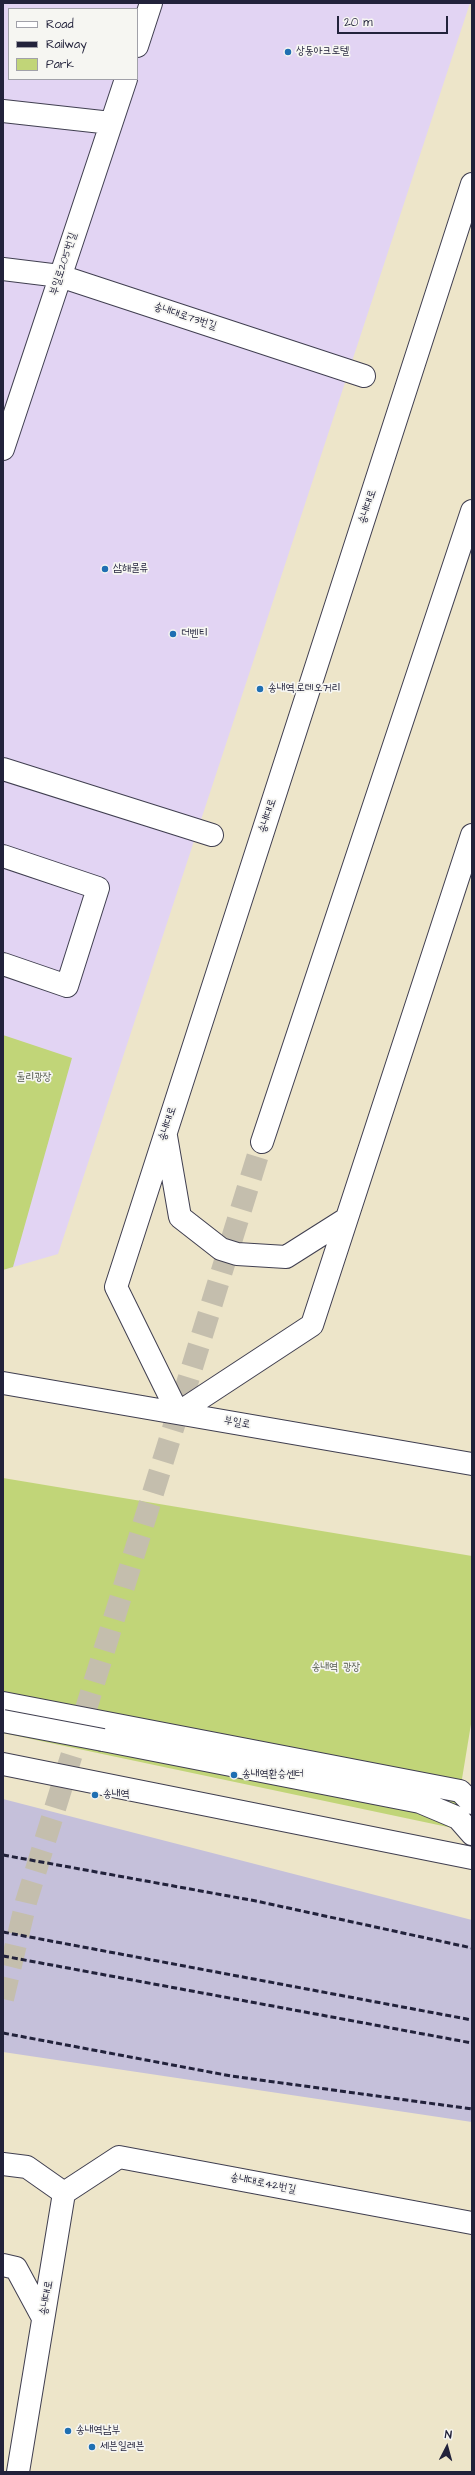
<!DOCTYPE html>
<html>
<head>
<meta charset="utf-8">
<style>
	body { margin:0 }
	#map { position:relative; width:475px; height:2475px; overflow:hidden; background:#ede5c9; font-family:"Architects Daughter",sans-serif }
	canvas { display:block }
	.frame { position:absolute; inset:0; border:4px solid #22223b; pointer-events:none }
	.legend { position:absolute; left:8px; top:8px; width:130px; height:72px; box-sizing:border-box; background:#f6f6f2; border:1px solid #a1a1a9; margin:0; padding:5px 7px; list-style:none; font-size:12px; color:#22223b }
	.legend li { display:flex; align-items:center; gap:8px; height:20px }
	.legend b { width:20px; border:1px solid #a1a1a9 }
	.north { position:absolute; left:427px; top:2427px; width:40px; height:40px; -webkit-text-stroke:3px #f6f6f2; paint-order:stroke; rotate:6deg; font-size:11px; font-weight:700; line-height:16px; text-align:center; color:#22223b }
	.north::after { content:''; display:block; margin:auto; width:14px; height:18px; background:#22223b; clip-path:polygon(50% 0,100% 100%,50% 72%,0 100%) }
	.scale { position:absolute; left:337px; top:16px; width:111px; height:18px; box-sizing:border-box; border:2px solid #22223b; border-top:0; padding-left:5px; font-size:12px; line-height:14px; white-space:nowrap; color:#22223b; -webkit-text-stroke:3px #f6f6f2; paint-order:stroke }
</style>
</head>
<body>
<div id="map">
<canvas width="475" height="2475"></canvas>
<div class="frame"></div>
<ul class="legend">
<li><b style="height:5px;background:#fff"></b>Road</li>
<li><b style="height:5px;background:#22223b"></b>Railway</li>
<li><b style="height:11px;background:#c1d578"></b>Park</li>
</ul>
<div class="north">N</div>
<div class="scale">20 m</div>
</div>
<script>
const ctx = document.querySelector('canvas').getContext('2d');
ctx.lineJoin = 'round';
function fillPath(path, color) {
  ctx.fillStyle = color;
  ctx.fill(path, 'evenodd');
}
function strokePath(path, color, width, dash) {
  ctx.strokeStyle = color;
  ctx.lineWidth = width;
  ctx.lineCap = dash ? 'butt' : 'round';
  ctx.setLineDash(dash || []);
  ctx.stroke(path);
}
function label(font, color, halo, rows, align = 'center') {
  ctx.font = font + ' "Architects Daughter","Poor Story",sans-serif';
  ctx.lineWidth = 3.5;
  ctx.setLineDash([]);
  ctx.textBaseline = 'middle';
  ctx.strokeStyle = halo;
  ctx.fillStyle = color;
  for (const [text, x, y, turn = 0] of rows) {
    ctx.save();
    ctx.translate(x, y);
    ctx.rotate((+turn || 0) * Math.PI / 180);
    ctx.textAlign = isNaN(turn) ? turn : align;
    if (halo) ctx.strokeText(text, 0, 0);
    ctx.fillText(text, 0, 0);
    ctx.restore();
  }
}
fillPath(new Path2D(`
	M 3,3 L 470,3 L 58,1254 L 3,1270 ZM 9,9 L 137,9 L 137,79 L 9,79 Z`), '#e2d4f3');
fillPath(new Path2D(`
	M 3,1799 L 472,1920 L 472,2122 L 3,2052 Z`), '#c5c0da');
fillPath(new Path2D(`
	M 3,1035 L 72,1058 L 13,1267 L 3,1270 Z
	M 3,1478 L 472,1556 L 472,1718 L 460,1791 L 462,1830 L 3,1733 Z`), '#c1d578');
strokePath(new Path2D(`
	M 3,1999 L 26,1902 L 262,1142`), '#c4bead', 22, [22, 11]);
const minor = new Path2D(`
	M 137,46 L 151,3
	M 3,111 L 111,123
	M 3,269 L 60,276 L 364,376
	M 3,449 L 126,79
	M 3,769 L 212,835
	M 3,856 L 98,888 L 67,986 L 3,964
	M 166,1136 L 180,1217 L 221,1249 L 237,1254 L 286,1257 L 346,1219
	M 262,1142 L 472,511
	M 3,1383 L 472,1464
	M 178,1413 L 116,1287 L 472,184
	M 178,1413 L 312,1325 L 472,835
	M 3,1703 L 460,1791 L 472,1803
	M 103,1740 L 420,1802 L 458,1818 L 472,1834
	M 3,1764 L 472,1858
	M 3,2164 L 27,2167 L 64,2193 L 18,2472
	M 64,2193 L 119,2157 L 472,2223
	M 3,2265 L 16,2268 L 43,2318`);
strokePath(minor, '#403f50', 24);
strokePath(minor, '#fff', 22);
strokePath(new Path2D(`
	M 3,1855 L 256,1901 L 472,1948
	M 3,1932 L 472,2020
	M 3,1956 L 472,2043
	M 3,2033 L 231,2076 L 472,2109`), '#22223b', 3, [6, 3]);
const minorBridge = new Path2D(`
	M 3,1721 L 103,1740`);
strokePath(minorBridge, '#403f50', 24, []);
strokePath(minorBridge, '#fff', 22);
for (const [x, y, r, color] of [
	[288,52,4,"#1f6fb2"],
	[105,569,4,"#1f6fb2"],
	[173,634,4,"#1f6fb2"],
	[260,689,4,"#1f6fb2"],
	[234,1775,4,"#1f6fb2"],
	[95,1795,4,"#1f6fb2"],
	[68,2431,4,"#1f6fb2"],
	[92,2447,4,"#1f6fb2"]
]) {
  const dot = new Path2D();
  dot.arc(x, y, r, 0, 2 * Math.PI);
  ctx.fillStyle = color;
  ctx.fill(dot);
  strokePath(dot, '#f6f6f2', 1.5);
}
label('11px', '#22223b', '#f6f6f2', [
	["상동아크로텔",296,52],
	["삼해물류",113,569],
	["더벤티",181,634],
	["송내역.로데오거리",268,689],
	["송내역환승센터",242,1775],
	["송내역",103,1795],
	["송내역남부",76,2431],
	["세븐일레븐",100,2447]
], 'left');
label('11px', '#22223b', '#f6f6f2', [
	["부일로205번길",64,264,-72],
	["송내대로73번길",185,317,18],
	["송내대로",368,507,-72],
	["송내대로",268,816,-72],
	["송내대로",168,1124,-72],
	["부일로",237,1423,10],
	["송내대로42번길",263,2184,11],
	["송내대로",47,2298,-80]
]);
label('11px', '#52584d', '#f6f6f2', [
	["둘리광장",34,1078],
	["송내역 광장",336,1668]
]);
</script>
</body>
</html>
